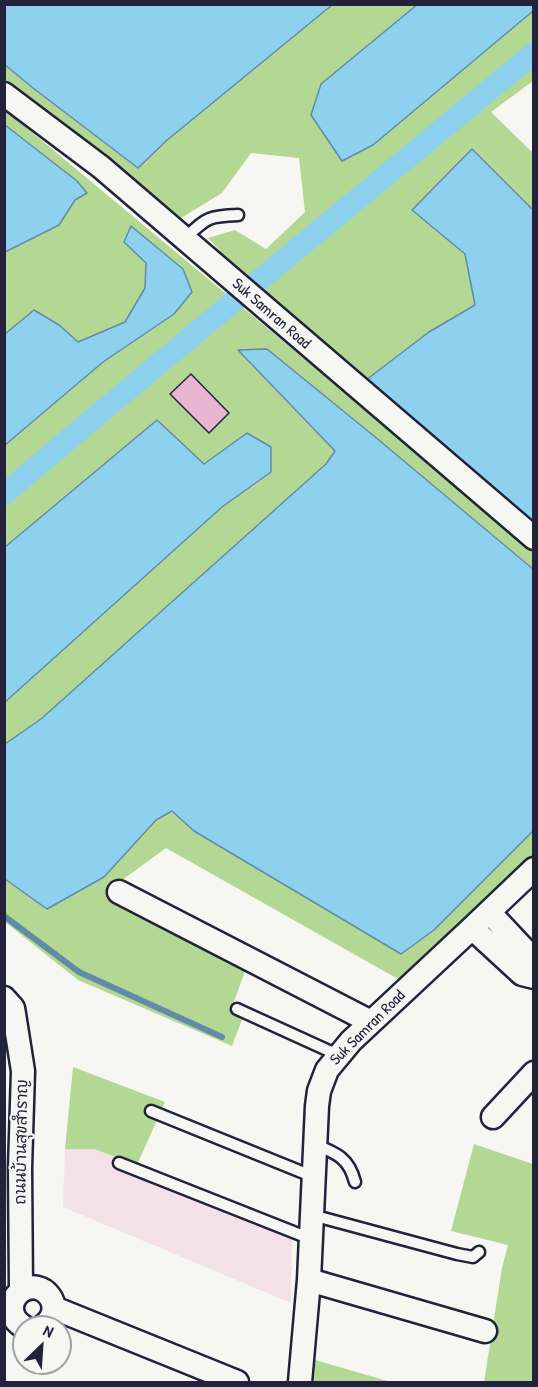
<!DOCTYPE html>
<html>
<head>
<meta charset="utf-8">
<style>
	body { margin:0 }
	#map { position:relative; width:538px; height:1387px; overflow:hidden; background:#f6f6f2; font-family:"Patrick Hand",sans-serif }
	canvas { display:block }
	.frame { position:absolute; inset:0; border:6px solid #22223b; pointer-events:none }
	.north { position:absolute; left:12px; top:1315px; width:60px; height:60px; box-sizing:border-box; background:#f6f6f2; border:2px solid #a1a1a9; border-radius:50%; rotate:25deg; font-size:16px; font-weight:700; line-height:24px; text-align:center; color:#22223b }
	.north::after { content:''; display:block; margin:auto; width:21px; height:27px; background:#22223b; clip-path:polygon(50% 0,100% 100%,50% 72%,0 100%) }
</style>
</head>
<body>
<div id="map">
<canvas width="538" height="1387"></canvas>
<div class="frame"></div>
<div class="north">N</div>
</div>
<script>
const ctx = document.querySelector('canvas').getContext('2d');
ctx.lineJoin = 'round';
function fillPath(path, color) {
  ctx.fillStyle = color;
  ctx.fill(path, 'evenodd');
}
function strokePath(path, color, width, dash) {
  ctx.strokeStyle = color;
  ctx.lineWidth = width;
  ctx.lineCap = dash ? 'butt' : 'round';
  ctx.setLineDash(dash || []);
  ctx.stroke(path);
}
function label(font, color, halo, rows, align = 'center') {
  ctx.font = font + ' "Patrick Hand","Playpen Sans Thai",sans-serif';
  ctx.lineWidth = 4.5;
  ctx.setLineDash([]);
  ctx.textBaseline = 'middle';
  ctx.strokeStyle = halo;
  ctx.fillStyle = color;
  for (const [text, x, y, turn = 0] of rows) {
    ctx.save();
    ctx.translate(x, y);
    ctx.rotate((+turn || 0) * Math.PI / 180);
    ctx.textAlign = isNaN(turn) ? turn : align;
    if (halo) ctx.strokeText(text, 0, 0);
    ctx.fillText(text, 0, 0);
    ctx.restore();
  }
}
fillPath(new Path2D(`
	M 65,1149 L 94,1149 L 137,1165 L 292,1227 L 291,1303 L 63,1207 Z`), '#f2e2e8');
fillPath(new Path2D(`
	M 332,5 L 418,5 L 321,84 L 373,145 L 533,11 L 533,81 L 491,112 L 533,153 L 533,210 L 472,150 L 413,210 L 465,254 L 475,305 L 429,332 L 366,380 L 243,276 L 208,238 L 235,230 L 266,249 L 305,212 L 299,158 L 251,153 L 222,193 L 181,218 L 164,214 L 5,80 L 4,65 L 33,88 L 138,168 L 166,141 Z
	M 5,110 L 533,549 L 534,569 L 374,436 L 267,349 L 239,350 L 310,426 L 335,451 L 326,464 L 41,719 L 5,744 L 4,702 L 222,507 L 271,472 L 271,448 L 247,433 L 204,464 L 157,421 L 5,547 L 5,445 L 103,362 L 174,314 L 192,292 L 124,242 L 146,263 L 145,288 L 125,322 L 78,342 L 59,325 L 34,311 L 5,334 L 5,252 L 59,225 L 75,200 L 87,193 L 77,181 L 5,125 Z
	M 172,811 L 194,831 L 401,954 L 434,930 L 533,831 L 533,857 L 407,978 L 398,979 L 166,848 L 125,878 L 109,901 L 245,971 L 231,1010 L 243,1017 L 232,1046 L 78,980 L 5,922 L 4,879 L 47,909 L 104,877 L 156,820 Z
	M 73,1067 L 165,1102 L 137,1165 L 94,1149 L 65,1149 Z
	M 474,1144 L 533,1164 L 533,1382 L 484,1382 L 502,1268 L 508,1245 L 451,1231 Z
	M 315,1360 L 391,1382 L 314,1382 Z`), '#b2d894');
const water = new Path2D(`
	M 418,4 L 533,5 L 533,11 L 373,145 L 342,161 L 311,115 L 321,84 Z
	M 4,5 L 5,4 L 332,5 L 166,141 L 138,168 L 33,88 L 5,65 Z
	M 5,125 L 77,181 L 87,193 L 75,200 L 59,225 L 5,252 Z
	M 472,149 L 533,210 L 533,521 L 366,380 L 429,332 L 475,305 L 465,254 L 412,210 Z
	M 131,226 L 183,269 L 192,292 L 174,314 L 103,362 L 5,445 L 5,334 L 34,310 L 59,325 L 78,342 L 125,322 L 145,288 L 146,263 L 124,242 Z
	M 267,349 L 374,436 L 533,569 L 533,831 L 434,930 L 401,954 L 194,831 L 172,811 L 156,820 L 104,877 L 47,909 L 5,879 L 5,744 L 41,719 L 326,464 L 335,451 L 238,350 Z
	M 157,420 L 204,464 L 247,433 L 271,447 L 271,472 L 222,507 L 5,702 L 5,547 Z`);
fillPath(water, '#8dd1ef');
strokePath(water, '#628ba7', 1.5);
strokePath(new Path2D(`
	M 4,916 L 79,972 L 222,1037`), '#628ba7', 6);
strokePath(new Path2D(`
	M 4,494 C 179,345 357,200 534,53`), '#8dd1ef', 22);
const building = new Path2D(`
	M 191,374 L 229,413 L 209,433 L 170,394 Z`);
fillPath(building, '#e8b5d2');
strokePath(building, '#22223b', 1.5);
const lane = new Path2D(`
	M 184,239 C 207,218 207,216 238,215
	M 237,1009 L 338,1055
	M 151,1111 L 314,1177
	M 316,1145 C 336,1153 349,1158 355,1182
	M 119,1163 L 311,1239
	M 312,1215 L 457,1254 L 473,1257 L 479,1252`);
const street = new Path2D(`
	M 4,94 L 101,167 L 534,538
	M 119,892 L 371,1022
	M 489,912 L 534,960
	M 472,928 L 522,974 L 534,977
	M 4,998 L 13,1008 L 14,1014 L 23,1071 L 20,1168 L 21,1291
	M 493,1117 L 534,1073
	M 309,1280 L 485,1331
	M 54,1308 L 237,1382
	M 24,1327 C 17,1323 12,1317 12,1308 C 12,1302 15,1296 20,1292 C 43,1275 69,1309 42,1327
	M 300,1382 L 309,1280 L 317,1106 L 319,1091 L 327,1070 L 351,1041 L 472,928 L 534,869`);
strokePath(lane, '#22223b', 15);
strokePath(street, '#22223b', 27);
strokePath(lane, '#f6f6f2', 10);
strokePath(street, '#f6f6f2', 22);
label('16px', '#22223b', '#f6f6f2', [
	["Suk Samran Road",271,314,41],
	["Suk Samran Road",368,1028,-45],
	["ถนนบ้านสุขสำราญ",22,1142,-89]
]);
</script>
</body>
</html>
